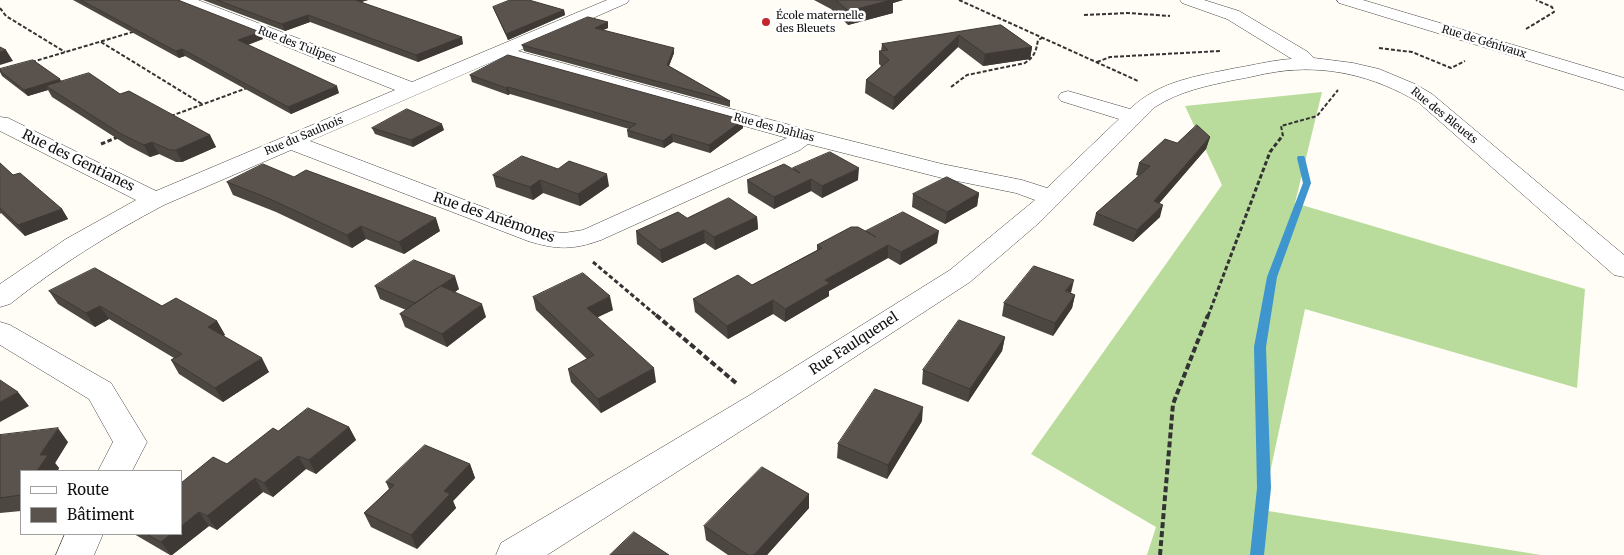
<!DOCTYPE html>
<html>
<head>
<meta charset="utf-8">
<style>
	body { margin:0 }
	#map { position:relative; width:1624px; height:555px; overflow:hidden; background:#fffdf5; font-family:Merriweather,serif }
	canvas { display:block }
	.legend { position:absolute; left:20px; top:470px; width:162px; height:65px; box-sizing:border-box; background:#fff; border:1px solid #a0a0a0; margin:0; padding:6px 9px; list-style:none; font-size:15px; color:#111 }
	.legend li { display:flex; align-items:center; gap:10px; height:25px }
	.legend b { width:25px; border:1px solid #a0a0a0 }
</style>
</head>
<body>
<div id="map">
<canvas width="1624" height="555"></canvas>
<ul class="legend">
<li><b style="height:6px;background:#fff"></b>Route</li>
<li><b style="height:14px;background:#5a524d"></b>Bâtiment</li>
</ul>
</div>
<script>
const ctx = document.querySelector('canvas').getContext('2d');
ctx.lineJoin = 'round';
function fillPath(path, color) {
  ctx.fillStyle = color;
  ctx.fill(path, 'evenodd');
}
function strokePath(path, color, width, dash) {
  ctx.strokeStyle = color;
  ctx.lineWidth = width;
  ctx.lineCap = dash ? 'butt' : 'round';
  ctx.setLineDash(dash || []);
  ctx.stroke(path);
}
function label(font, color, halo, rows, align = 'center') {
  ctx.font = font + ' Merriweather,serif';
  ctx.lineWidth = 5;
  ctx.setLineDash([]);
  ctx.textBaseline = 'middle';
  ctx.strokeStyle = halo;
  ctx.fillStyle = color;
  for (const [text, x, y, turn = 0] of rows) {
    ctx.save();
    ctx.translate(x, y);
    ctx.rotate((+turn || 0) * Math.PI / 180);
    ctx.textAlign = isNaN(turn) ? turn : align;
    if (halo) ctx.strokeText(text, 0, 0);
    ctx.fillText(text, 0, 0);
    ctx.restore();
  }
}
fillPath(new Path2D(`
	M 1322,92 L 1295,203 L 1585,289 L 1577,388 L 1305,309 L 1262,510 L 1541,555 L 1147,555 L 1156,527 L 1031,454 L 1222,185 L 1185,106 Z`), '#b9dc9c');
fillPath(new Path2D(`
	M 1298,156 L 1304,156 L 1305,158 L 1311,183 L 1277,277 L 1266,347 L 1271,488 L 1264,555 L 1250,555 L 1257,488 L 1254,347 L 1267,277 L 1303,183 L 1297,158 Z`), '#3f96cf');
const minor = new Path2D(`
	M 175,0 L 198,0 L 412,82 L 607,0 L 629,0 L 627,3 L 518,51 L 812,131 L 942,164 L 1022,180 L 1047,188 L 1119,119 L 1061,101 L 1058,97 L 1061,93 L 1068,91 L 1130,109 C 1159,81 1197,76 1236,68 C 1255,65 1273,60 1292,59 L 1227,19 L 1182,3 L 1180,0 L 1204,0 L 1239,11 L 1308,52 L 1314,58 L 1353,63 L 1379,69 L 1415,84 L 1432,94 L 1624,255 L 1624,277 L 1614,275 L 1418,102 C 1374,76 1326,64 1275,72 C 1261,74 1248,78 1234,80 C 1206,86 1180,91 1155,107 L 1040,222 L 970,282 L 772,411 L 547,555 L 496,555 L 501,543 L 750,395 L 950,270 L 1035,200 L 1016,193 L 942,178 L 808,144 L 800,150 L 601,240 C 573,250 557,250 528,241 L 291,150 L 164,205 C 109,234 58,266 10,304 L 0,307 L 0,284 L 66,239 L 136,200 L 0,131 L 0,117 L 8,118 L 156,191 L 395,90 L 177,3 ZM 501,58 L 787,138 L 583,230 L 564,233 L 546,231 L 310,141 Z
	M 1337,0 L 1363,0 L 1624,78 L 1624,90 L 1339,3 Z
	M 0,322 L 10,325 L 111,383 L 147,442 L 132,471 L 98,471 L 113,442 L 89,399 L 0,345 Z
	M 65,534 L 103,534 L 94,555 L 56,555 Z`);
strokePath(minor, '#444', 1);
strokePath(new Path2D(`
	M 959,0 L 1138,81
	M 0,8 L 6,16 L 65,52
	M 1084,15 L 1128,13 L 1170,16
	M 1526,29 L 1554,12 L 1552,7 L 1536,0
	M 101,42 L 202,104
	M 1379,48 L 1412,52 L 1451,68 L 1465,61
	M 32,62 L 136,31
	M 1097,62 L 1110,57 L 1220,51
	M 951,87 L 967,75 L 1025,63 C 1035,56 1036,51 1038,40 L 1042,38
	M 171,116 L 247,88
	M 1283,136 L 1281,126 L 1317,116 L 1338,90`), '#333', 2, [4, 2]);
strokePath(new Path2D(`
	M 101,144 L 118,137
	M 593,262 L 657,316
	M 1208,316 L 1270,152 L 1283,135`), '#333', 3, [4.5, 2.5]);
strokePath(new Path2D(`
	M 656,315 L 736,383
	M 1160,555 L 1173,404 L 1208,315`), '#333', 4, [6, 3]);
fillPath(minor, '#fff');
fillPath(new Path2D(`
	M 73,0 L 178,0 L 263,39 L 248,45 L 339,93 L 291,114 L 185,56 L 179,58 Z
	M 203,0 L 368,0 L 361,2 L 463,44 L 418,62 L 310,22 L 285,31 Z
	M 814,0 L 903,0 L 893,3 L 893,13 L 848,25 L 831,9 Z
	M 493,7 L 564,10 L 565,15 L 508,40 L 495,12 Z
	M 608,22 L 608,28 L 603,30 L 674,53 L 669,66 L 730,101 L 730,107 L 524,51 L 522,45 Z
	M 1001,25 L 1032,47 L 1030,59 L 983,66 L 958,47 L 893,110 L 865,93 L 866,80 L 881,66 L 879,64 L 879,51 L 881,51 L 882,44 Z
	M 0,69 L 120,94 L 210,135 L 216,147 L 182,162 L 176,162 L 159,154 L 150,157 L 127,145 L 52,97 L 48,90 L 28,96 L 2,76 L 0,72 Z
	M 470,75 L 743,120 L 743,128 L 710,153 L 673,142 L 664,148 L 628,137 L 627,130 L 629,129 L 510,94 L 508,95 L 472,82 Z
	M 372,128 L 444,130 L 413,147 L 375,134 Z
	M 1210,137 L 1206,149 L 1159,203 L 1160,217 L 1133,242 L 1093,225 L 1096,213 L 1139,176 L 1136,175 L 1139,163 L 1177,143 Z
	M 0,163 L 13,175 L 62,209 L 68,219 L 25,236 L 1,213 L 0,214 Z
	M 793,169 L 858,180 L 822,198 L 811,191 L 774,209 L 748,193 L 747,180 Z
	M 493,175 L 609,186 L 580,206 L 543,193 L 533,200 L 496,187 Z
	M 294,177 L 440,231 L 404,254 L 366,239 L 352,248 L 276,212 L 233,195 L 227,182 Z
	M 979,193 L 977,206 L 945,224 L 912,207 L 913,194 Z
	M 757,217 L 758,229 L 715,250 L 705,243 L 662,263 L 637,244 L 636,231 L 687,218 Z
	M 866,231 L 937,243 L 900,265 L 888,258 L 829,291 L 829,296 L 785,322 L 773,314 L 728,339 L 695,312 L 693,299 L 752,285 L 817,250 L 817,245 Z
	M 375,286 L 459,289 L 455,292 L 486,317 L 447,347 L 405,327 L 400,314 L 406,310 L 380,299 Z
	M 49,291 L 162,306 L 217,321 L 225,335 L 223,336 L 269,372 L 223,402 L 179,374 L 171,360 L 174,358 L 109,319 L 95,327 L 58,304 Z
	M 1071,293 L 1075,295 L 1072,308 L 1053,336 L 1002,316 L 1004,303 Z
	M 533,297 L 613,310 L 597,317 L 656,382 L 601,413 L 571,382 L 568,369 L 587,359 L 536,310 Z
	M 1005,337 L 1002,351 L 968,402 L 922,384 L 923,370 Z
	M 922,421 L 887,479 L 837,458 L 838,444 Z
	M 349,427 L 356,440 L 316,474 L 306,469 L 273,497 L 263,492 L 217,530 L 209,526 L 172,555 L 170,555 L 134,534 L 181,534 L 227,464 L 278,431 Z
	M 0,435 L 68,442 L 55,463 L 59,468 L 21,471 L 21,511 L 0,513 Z
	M 470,464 L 475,478 L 453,501 L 456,508 L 417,549 L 371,527 L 364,513 L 389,489 L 386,482 Z
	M 809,494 L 809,508 L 767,555 L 728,555 L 706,540 L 704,526 Z`), '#4d4742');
fillPath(new Path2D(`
	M 351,0 L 368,0 L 352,5 Z
	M 884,0 L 903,0 L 893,3 L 893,13 L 848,25 L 849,11 Z
	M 564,10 L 565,15 L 508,40 L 506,34 Z
	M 308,15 L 310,22 L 285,31 L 282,24 Z
	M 608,22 L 608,28 L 596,33 L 595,28 Z
	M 260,32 L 263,39 L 241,47 L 238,40 Z
	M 959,35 L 958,47 L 893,110 L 894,97 Z
	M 462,37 L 463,44 L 418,62 L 416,55 Z
	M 1032,47 L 1030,59 L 983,66 L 985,54 Z
	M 674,48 L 674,53 L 667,71 L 667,65 Z
	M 182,49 L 185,56 L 179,58 L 176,51 Z
	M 6,50 L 13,61 L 0,65 L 0,52 Z
	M 60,79 L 64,85 L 46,86 L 48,90 L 28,96 L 24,90 Z
	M 337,86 L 339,93 L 291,114 L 288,107 Z
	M 508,87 L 510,94 L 508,95 L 506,88 Z
	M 743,120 L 743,128 L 710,153 L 709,145 Z
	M 442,124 L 444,130 L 413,147 L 411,140 Z
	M 672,134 L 673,142 L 664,148 L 663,141 Z
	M 210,135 L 216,147 L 182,162 L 176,150 Z
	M 1210,137 L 1206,149 L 1150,214 L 1154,201 Z
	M 152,142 L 159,154 L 150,157 L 144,145 Z
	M 859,168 L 858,180 L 822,198 L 822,186 Z
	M 607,174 L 609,186 L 580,206 L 578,194 Z
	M 811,179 L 811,191 L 774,209 L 774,197 Z
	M 540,180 L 543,193 L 533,200 L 530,187 Z
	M 979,193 L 977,206 L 945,224 L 947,212 Z
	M 1163,205 L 1160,217 L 1133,242 L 1137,230 Z
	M 62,209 L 68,219 L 25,236 L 18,225 Z
	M 757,217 L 758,229 L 715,250 L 714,237 Z
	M 436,218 L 440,231 L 404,254 L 399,242 Z
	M 361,226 L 366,239 L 352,248 L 347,235 Z
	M 704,230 L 705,243 L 662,263 L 660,250 Z
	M 939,231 L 937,243 L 900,265 L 901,252 Z
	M 888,245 L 888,258 L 829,291 L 829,296 L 785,322 L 785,309 L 825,280 Z
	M 455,276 L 459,289 L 420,316 L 415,303 Z
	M 1074,280 L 1071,293 L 1065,291 Z
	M 1075,295 L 1072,308 L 1053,336 L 1055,323 Z
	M 610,296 L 613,310 L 590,321 L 587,308 Z
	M 773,300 L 773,314 L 728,339 L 727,326 Z
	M 482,304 L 486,317 L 447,347 L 442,334 Z
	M 100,306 L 109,319 L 95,327 L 86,313 Z
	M 217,321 L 225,335 L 216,340 L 208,327 Z
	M 1005,337 L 1002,351 L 968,402 L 970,389 Z
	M 262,358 L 269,372 L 223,402 L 215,388 Z
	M 654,368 L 656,382 L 601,413 L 598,399 Z
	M 18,392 L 29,406 L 0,422 L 0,402 Z
	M 923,407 L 922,421 L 887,479 L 888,465 Z
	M 349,427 L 356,440 L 316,474 L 309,460 Z
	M 58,428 L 68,442 L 55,463 L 59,468 L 58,471 L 37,471 L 40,455 Z
	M 298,456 L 306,469 L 273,497 L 264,483 Z
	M 470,464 L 475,478 L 453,501 L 456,508 L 417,549 L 411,535 L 444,491 Z
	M 255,478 L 263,492 L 217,530 L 207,516 Z
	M 809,494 L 809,508 L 767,555 L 754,555 Z
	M 199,512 L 209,526 L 172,555 L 171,555 L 161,542 L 171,534 L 181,534 L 181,526 Z`), '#3f3936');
const building = new Path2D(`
	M 81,0 L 178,0 L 260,32 L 238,40 L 337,86 L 288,107 L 182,49 L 176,51 Z
	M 217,0 L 355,0 L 462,37 L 416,55 L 308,15 L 282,24 Z
	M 510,0 L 529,0 L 564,10 L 506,34 L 493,7 Z
	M 836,0 L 891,0 L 849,11 Z
	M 588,17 L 608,22 L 595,28 L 674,48 L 667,65 L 730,101 L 522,45 Z
	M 1001,25 L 1032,47 L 985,54 L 959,35 L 894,97 L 866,80 L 889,60 L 879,51 L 888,50 L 882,44 Z
	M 0,47 L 6,50 L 0,52 Z
	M 508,55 L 743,120 L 709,145 L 672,134 L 663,141 L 627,130 L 636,124 L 508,87 L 506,88 L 470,75 Z
	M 33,60 L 60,79 L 24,90 L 0,71 L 0,69 Z
	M 89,73 L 120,94 L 129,91 L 210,135 L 176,150 L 170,150 L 152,142 L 144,145 L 121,134 L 46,86 Z
	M 407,109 L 442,124 L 411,140 L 372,128 Z
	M 1197,125 L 1210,137 L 1154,201 L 1163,205 L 1137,230 L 1096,213 L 1150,166 L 1139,163 L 1165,139 L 1177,143 Z
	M 830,152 L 859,168 L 822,186 L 811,179 L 774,197 L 747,180 L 784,164 L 800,173 L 793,168 Z
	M 522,156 L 558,169 L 569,161 L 607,174 L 578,194 L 540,180 L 530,187 L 493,175 Z
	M 0,163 L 13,175 L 20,173 L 62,209 L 18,225 L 0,208 Z
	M 263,164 L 294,177 L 306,170 L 436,218 L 399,242 L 361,226 L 347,235 L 270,199 L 227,182 Z
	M 947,177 L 979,193 L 947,212 L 913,194 Z
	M 729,198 L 757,217 L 714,237 L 704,230 L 660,250 L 636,231 L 678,212 L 687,218 Z
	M 903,212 L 939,231 L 901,252 L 888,245 L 825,280 L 830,283 L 785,309 L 773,300 L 727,326 L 693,299 L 738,275 L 752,285 L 822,248 L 817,245 L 851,227 L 858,227 L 876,237 L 866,231 Z
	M 414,260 L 455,276 L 415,303 L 375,286 Z
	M 1034,266 L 1074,280 L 1065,291 L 1075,295 L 1055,323 L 1004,303 Z
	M 95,268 L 162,306 L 176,298 L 217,321 L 208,327 L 262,358 L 215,388 L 171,360 L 182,354 L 100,306 L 86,313 L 49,291 Z
	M 583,273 L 610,296 L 587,308 L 654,368 L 598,399 L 568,369 L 594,355 L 533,297 Z
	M 441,286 L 482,304 L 442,334 L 400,314 Z
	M 959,320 L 1005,337 L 970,389 L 923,370 Z
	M 0,380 L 18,392 L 0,402 Z
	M 875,389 L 923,407 L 888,465 L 838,444 Z
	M 308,408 L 349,427 L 309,460 L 298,456 L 264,483 L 255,478 L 207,516 L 199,512 L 181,526 L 181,483 L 213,457 L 227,464 L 273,428 L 278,431 Z
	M 58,428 L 40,455 L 48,455 L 37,471 L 21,471 L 21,495 L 0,498 L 0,435 Z
	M 425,445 L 470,464 L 444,491 L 450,494 L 411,535 L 364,513 L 394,485 L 386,482 Z
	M 762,467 L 809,494 L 754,555 L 748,555 L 704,526 Z
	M 634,532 L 669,555 L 610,555 Z
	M 147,534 L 171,534 L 161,542 Z`);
fillPath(building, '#5a524d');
strokePath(building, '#3f3936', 1);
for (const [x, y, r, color] of [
	[766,22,5,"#c4262e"]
]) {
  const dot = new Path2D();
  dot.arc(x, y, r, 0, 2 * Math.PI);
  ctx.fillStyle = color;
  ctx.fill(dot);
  strokePath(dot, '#fff', 2);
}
label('11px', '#111', '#fff', [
	["École maternelle",776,16],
	["des Bleuets",776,29]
], 'left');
label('11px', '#111', '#fff', [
	["Rue de Génivaux",1484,42,17],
	["Rue des Tulipes",297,45,21],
	["Rue des Bleuets",1444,116,39],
	["Rue des Dahlias",774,128,15],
	["Rue du Saulnois",304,136,-23]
]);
label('14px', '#111', '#fff', [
	["Rue des Gentianes",78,161,26],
	["Rue des Anémones",494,218,19],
	["Rue Faulquenel",854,344,-33]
]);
</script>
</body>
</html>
